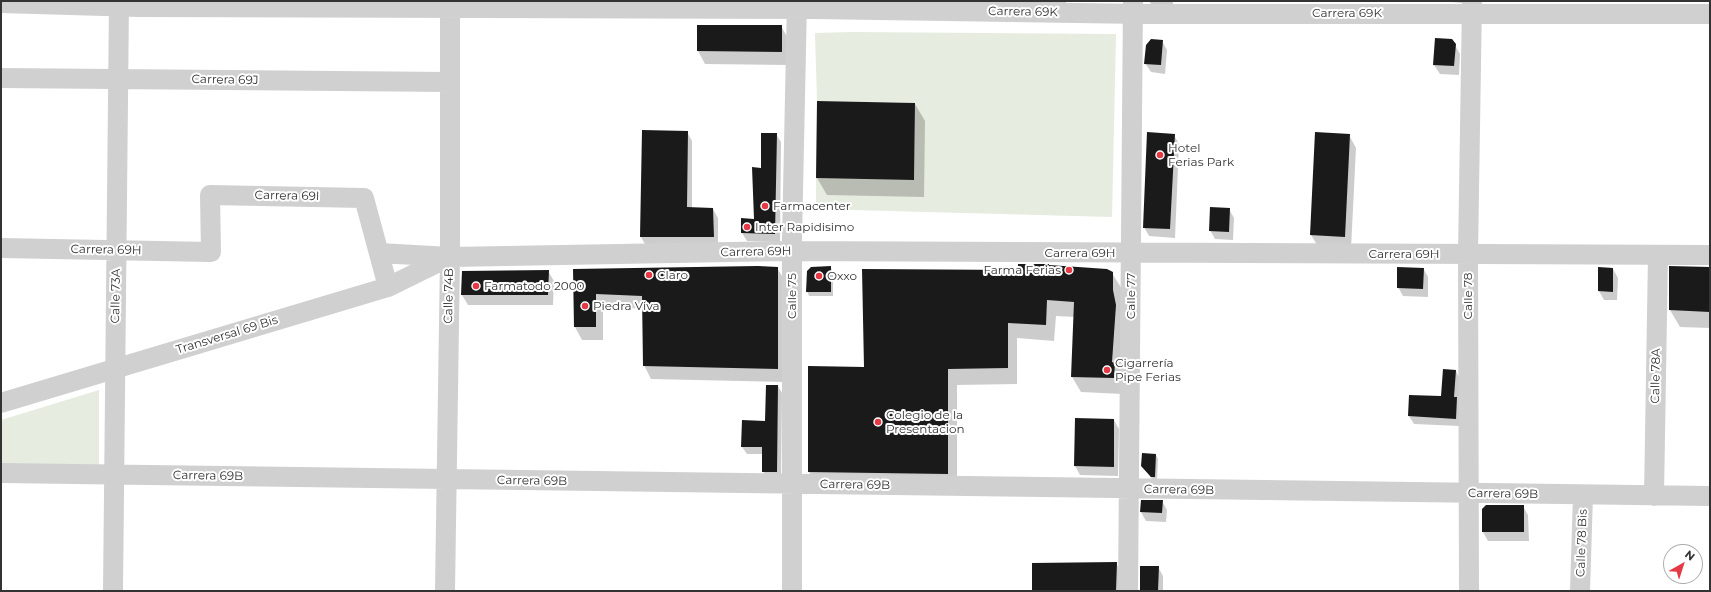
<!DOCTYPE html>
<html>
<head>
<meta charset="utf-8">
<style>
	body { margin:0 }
	#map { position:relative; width:1711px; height:592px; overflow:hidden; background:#fff; font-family:Montserrat,sans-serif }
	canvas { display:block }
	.frame { position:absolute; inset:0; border:2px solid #333; pointer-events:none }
	.north { position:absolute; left:1663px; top:544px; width:40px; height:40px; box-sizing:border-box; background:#fff; border:1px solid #adadad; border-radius:50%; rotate:39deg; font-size:11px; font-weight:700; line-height:16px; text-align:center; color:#333 }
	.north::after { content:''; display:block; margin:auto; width:14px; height:18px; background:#e63946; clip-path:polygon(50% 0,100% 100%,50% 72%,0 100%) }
</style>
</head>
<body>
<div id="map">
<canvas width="1711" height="592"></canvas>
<div class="frame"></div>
<div class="north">N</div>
</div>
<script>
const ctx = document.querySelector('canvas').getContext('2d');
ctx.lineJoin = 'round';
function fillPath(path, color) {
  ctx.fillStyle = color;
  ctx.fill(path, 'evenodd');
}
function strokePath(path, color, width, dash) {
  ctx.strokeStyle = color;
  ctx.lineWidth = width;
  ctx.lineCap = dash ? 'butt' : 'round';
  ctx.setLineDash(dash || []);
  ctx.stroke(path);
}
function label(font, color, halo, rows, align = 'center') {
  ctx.font = font + ' Montserrat,sans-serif';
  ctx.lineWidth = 4;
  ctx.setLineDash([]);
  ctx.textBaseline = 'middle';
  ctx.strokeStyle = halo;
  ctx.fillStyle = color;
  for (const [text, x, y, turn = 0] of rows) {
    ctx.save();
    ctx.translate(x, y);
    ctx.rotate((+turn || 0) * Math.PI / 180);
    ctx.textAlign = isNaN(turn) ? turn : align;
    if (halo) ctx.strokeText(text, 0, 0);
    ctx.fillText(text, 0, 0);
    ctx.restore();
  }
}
fillPath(new Path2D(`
	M 852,32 L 1116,34 L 1112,217 L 816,209 L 816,178 L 914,180 L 915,103 L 817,101 L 815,33 Z
	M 99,390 L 99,468 L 1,466 L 1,420 Z`), '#e6ecdf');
fillPath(new Path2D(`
	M 1008,1 L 1066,1 L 1066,13 L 1015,13 Z
	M 1149,1 L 1173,1 L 1173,8 L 1153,7 Z
	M 1443,1 L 1466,1 L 1462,3 Z
	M 698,26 L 781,26 L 789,40 L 789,65 L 705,64 L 698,51 Z
	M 1162,41 L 1167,50 L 1165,74 L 1151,72 L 1145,63 Z
	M 1455,45 L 1460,54 L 1459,75 L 1440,74 L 1434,65 Z
	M 915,104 L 925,121 L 924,197 L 827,195 L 817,178 Z
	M 687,132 L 692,141 L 692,208 L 713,209 L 718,218 L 718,246 L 646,246 L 641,237 Z
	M 776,134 L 781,142 L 780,242 L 747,241 L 742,233 L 742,219 L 755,220 L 762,169 Z
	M 1174,135 L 1179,144 L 1175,238 L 1149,236 L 1144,227 Z
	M 1349,135 L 1356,148 L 1351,249 L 1319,248 L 1311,235 Z
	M 1229,209 L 1234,218 L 1233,240 L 1215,239 L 1210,230 Z
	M 1049,266 L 1112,273 L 1122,289 L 1123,394 L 1081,392 L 1072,377 L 1075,317 L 1056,316 L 1054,341 L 1017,338 L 1017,384 L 957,385 L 957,490 L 818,488 L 809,472 L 809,367 L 865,368 L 1019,271 Z
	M 830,267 L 833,271 L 833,296 L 809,296 L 807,291 Z
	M 1670,267 L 1710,268 L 1710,328 L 1680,327 L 1670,310 Z
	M 777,268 L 785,281 L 785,382 L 651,379 L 644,365 L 643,309 L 603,306 L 603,340 L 582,340 L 575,327 L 574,270 Z
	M 1423,268 L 1428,277 L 1428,297 L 1403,296 L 1398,287 Z
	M 1613,269 L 1618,278 L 1617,300 L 1604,300 L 1599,291 Z
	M 548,271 L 554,281 L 553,305 L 468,305 L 462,295 Z
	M 1456,371 L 1460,379 L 1460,426 L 1414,424 L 1409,416 L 1442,397 Z
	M 778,386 L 782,393 L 781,479 L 767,479 L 763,471 L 763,454 L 747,454 L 742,447 L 766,422 Z
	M 1114,420 L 1119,429 L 1118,476 L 1080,475 L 1075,466 Z
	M 1156,455 L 1158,459 L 1157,481 L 1154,481 L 1142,466 Z
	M 1162,501 L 1167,510 L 1166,522 L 1146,521 L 1141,512 Z
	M 1523,506 L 1528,515 L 1529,541 L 1488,541 L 1483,532 Z
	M 1116,563 L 1124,577 L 1124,591 L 1033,591 Z
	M 1158,567 L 1163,576 L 1163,591 L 1141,591 Z`), '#0003');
fillPath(new Path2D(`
	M 697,25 L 782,25 L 782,52 L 697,51 Z
	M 1435,38 L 1452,39 L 1456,44 L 1454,66 L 1433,65 Z
	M 1151,39 L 1163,40 L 1161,65 L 1144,64 L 1146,45 Z
	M 817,101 L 915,103 L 914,180 L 816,178 Z
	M 642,130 L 688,131 L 687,207 L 713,208 L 714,237 L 640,237 Z
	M 1147,132 L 1175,134 L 1170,229 L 1143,228 Z
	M 1315,132 L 1350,134 L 1345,237 L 1310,235 Z
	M 761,133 L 777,133 L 775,234 L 741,233 L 741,218 L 754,219 L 752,167 L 761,168 Z
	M 1210,207 L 1230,208 L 1229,232 L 1209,231 Z
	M 1018,264 L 1049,264 L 1049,265 L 1107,269 L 1113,272 L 1113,290 L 1116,305 L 1112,362 L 1115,363 L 1114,378 L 1071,377 L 1074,302 L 1047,300 L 1046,325 L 1008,323 L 1008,368 L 948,369 L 948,474 L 808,472 L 808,366 L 864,367 L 862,269 L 1018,270 Z
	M 758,266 L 778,267 L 778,369 L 643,366 L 642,296 L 596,294 L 596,327 L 574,327 L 573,269 Z
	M 831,266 L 831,292 L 806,292 L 807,271 L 811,267 Z
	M 1669,266 L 1710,267 L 1710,312 L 1669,310 Z
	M 1397,267 L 1424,268 L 1423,289 L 1397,288 Z
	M 1598,267 L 1613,268 L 1613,292 L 1598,291 Z
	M 549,270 L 548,295 L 461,295 L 462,271 Z
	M 1443,369 L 1456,370 L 1454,397 L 1457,397 L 1456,419 L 1408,416 L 1409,395 L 1441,396 Z
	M 766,385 L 778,385 L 777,472 L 762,472 L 762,447 L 741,447 L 742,420 L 765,421 Z
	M 1075,418 L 1114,419 L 1114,467 L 1074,466 Z
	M 1142,453 L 1156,454 L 1155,477 L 1151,477 L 1141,466 Z
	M 1141,500 L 1163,500 L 1162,513 L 1140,512 Z
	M 1486,505 L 1524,505 L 1524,532 L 1482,532 L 1482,509 Z
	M 1117,562 L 1116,591 L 1032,591 L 1032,563 Z
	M 1140,566 L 1159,566 L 1158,591 L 1140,591 Z`), '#1a1a1a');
strokePath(new Path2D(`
	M 1,3 L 139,7 L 813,9 L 1142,14 L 1710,14
	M 1,78 L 449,82
	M 1,248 L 211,252 L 210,195 L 364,198 L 388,287
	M 379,253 L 450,257 L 786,251 L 1710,255
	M 1,403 L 388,287 L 447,258
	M 1,473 L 1710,496
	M 1654,496 L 1658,255
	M 113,591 L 119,1
	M 445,591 L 450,257 L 450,1
	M 792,591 L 792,240 L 797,1
	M 1128,591 L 1133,1
	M 1469,591 L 1468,255 L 1472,1
	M 1580,591 L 1583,495`), '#d0d0d0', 20);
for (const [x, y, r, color] of [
	[1160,155,4,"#e63946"],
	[765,206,4,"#e63946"],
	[747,227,4,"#e63946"],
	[1069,270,4,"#e63946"],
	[649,275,4,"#e63946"],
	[819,276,4,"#e63946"],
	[476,286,4,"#e63946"],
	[585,306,4,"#e63946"],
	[1107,370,4,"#e63946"],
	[878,422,4,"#e63946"]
]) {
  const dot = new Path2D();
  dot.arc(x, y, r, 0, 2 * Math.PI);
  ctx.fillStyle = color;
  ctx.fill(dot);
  strokePath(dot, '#fff', 1.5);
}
label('12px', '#333', '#fff', [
	["Carrera 69K",1023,12,1],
	["Carrera 69K",1347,13],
	["Carrera 69J",225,80,1],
	["Carrera 69I",287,196,1],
	["Carrera 69H",106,250,1],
	["Carrera 69H",756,252,-1],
	["Carrera 69H",1080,253],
	["Carrera 69H",1404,254],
	["Calle 73A",116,296,-89],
	["Calle 74B",449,296,-89],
	["Calle 75",792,296,-90],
	["Calle 77",1131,296,-90],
	["Calle 78",1468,296,-90],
	["Transversal 69 Bis",227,335,-17],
	["Calle 78A",1656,376,-89],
	["Carrera 69B",208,476,1],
	["Carrera 69B",532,481,1],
	["Carrera 69B",855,485,1],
	["Carrera 69B",1179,490,1],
	["Carrera 69B",1503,494,1],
	["Calle 78 Bis",1582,543,-88]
]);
label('12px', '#333', '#fff', [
	["Hotel",1168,148],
	["Ferias Park",1168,162],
	["Farmacenter",773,206],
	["Inter Rapidisimo",755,227],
	["Farma Ferias",1061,270,"right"],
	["Claro",657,275],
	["Oxxo",827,276],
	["Farmatodo 2000",484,286],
	["Piedra Viva",593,306],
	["Cigarrería",1115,363],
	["Pipe Ferias",1115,377],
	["Colegio de la",886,415],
	["Presentacion",886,429]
], 'left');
</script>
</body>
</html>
